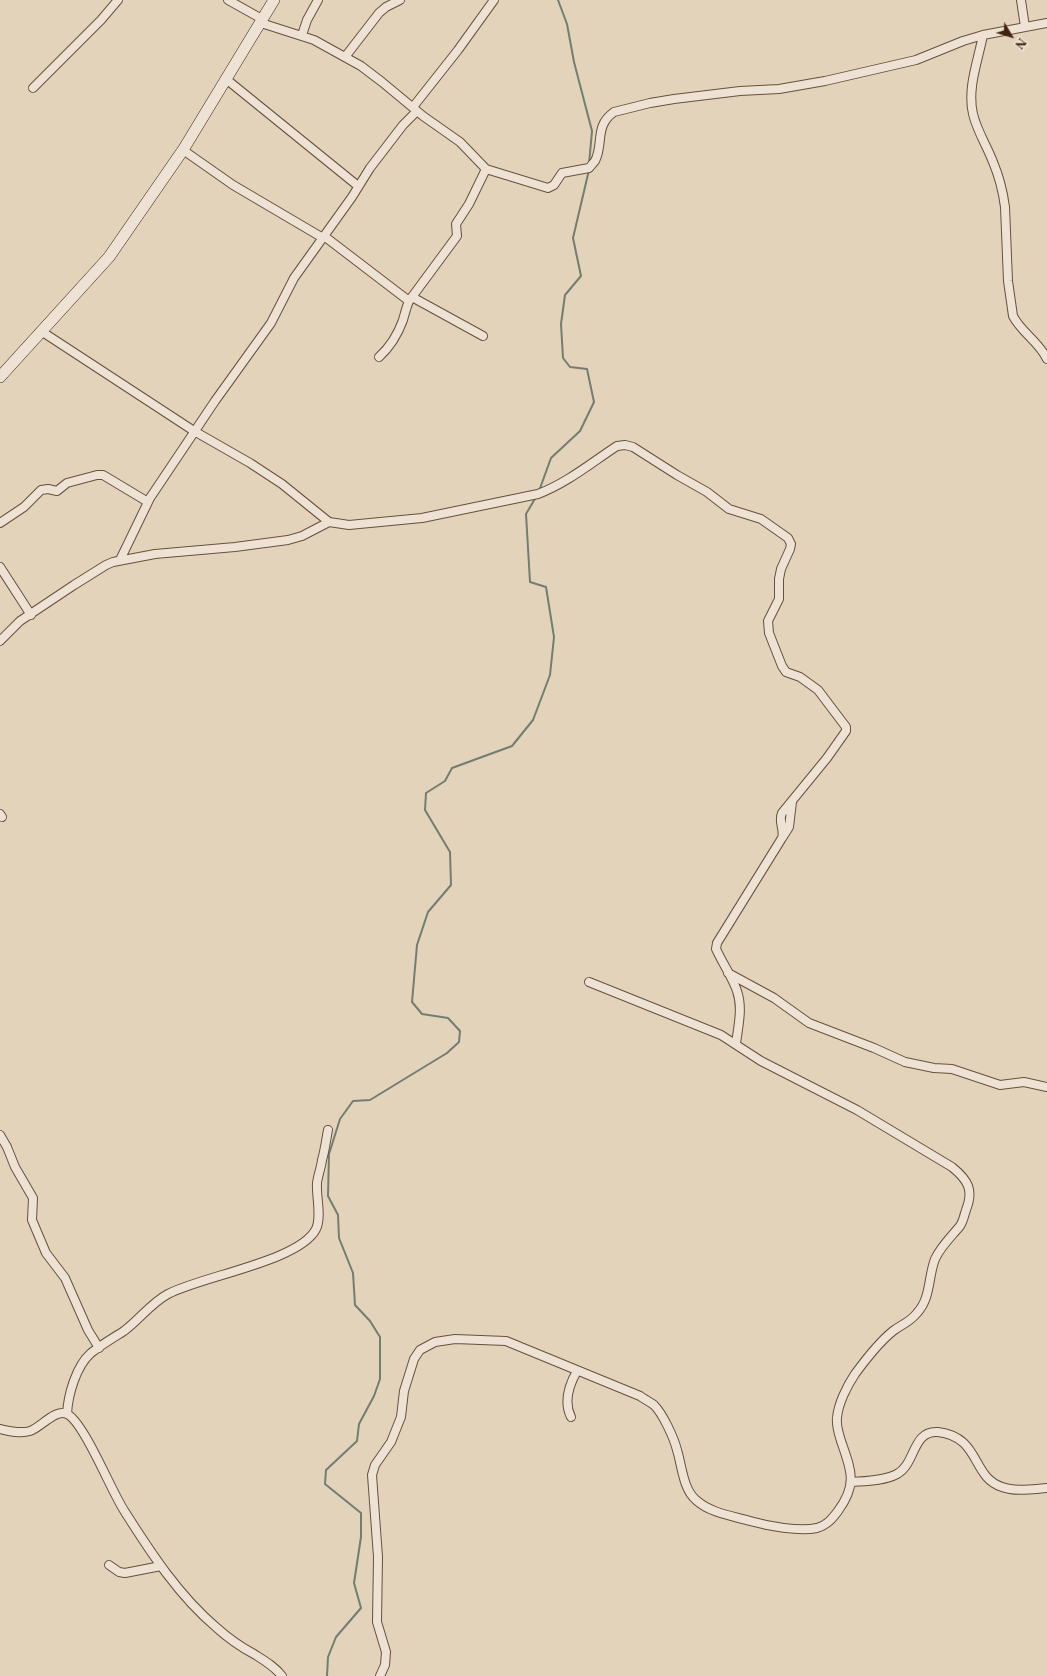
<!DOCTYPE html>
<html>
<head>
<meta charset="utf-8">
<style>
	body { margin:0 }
	#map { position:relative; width:1047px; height:1676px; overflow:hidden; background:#e4d3bb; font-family:"Libre Caslon Text",serif }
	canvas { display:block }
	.north { position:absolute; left:991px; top:16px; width:40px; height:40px; -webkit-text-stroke:3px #ede2d3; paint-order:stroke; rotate:128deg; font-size:11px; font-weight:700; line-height:16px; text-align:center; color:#3f2411 }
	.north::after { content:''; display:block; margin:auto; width:14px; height:18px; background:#3f2411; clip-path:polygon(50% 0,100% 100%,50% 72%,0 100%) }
</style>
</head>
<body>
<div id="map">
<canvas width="1047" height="1676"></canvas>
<div class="north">N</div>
</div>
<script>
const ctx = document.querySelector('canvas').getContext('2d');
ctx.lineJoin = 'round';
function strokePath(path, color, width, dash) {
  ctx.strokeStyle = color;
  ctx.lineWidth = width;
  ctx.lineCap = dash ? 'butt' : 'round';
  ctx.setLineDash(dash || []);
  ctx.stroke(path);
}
strokePath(new Path2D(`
	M 558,0 L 567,24 L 574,62 L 592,131 L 589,164
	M 539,491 L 551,458 L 580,431 L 594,402 L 587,369 L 570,367 L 563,358 L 561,324 L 565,295 L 581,276 L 573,238 L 589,170
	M 327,1676 L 328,1657 L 336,1637 L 361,1608 L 354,1583 L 361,1537 L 361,1513 L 325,1484 L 326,1470 L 357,1441 L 359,1424 L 374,1396 L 380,1379 L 380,1337 L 370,1321 L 355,1305 L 353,1273 L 339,1238 L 338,1215 L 328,1196 L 329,1154 L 340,1119 L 353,1101 L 370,1100 L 447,1053 L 459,1042 L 460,1031 L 448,1018 L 422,1014 L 412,1002 L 417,945 L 428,912 L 451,885 L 450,852 L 425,810 L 426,793 L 445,781 L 452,768 L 512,746 L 533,720 L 550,675 L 554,637 L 546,587 L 530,582 L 526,514 L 536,497`), '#737d70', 2);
const street = new Path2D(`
	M 228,0 L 262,19
	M 1021,0 L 1025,27
	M 261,23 L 314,40 L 361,66 L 382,82 L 423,116 L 460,142 L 486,169 L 548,188 L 554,185 L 562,173 L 589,168 C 591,166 593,163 595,161 C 604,144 594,126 614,112 L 650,103 L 674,99 L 740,91 L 779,89 L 825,81 L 916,60 L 963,41 L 983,35 L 1047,23
	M 302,35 L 307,20 L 318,0
	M 983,35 C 978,61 967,88 973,114 C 977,131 987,146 993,162 C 999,176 1003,192 1005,207 L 1008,281 L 1013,316 C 1021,332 1039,342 1047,359
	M 345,57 L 379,13 L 386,7 L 400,0
	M 226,79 L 358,186
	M 33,88 L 101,20 L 118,0
	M 413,107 L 458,50 L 494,0
	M 183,150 L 233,185 L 323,238
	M 324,236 L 409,301
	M 412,297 L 483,336
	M 41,331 L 194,431 L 250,463 L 282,484 L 329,522 L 349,525 L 422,518 L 538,494 C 567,483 591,463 617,446 L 625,445 L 633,447 L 677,475 L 707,492 L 729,509 L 761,519 L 788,538 L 791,544 L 790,549 L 781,569 L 779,579 L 779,599 L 768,621 L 769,633 L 782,666 L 786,672 L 800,677 L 818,690 L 846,727 L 846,731 L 827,758 L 782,813 C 778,822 785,830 782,838 L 717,943 L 716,949 L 719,955 C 725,967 733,979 737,991 C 743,1008 738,1027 736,1044
	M 379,357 C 390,347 398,334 403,320 C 405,313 406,308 409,301 L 457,236 L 456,224 L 469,204 L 486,169
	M 0,523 L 24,507 L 41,490 L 48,489 L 57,491 L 67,483 L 97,475 L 103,475 L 148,502
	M 120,560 L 150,498 L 215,401 L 271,323 L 294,278 L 352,197 L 370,168 L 403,125 L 417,111
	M 0,567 L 31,615
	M 0,641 L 20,621 L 74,585 L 106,565 L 113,562 L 155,554 L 235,547 L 288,540 L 302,536 L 329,522
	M 0,814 L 2,817
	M 782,838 L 789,827 L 792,802
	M 728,973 L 774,998 L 809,1023 L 874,1048 L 905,1062 L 934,1068 L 952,1069 L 1000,1085 L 1024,1082 L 1047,1087
	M 0,1135 L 7,1147 L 15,1167 L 33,1198 L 32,1220 L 46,1253 L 65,1278 L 88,1330 L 99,1348
	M 67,1414 C 68,1395 76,1366 91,1353 C 101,1345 113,1338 124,1331 C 139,1320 151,1303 168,1294 C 202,1276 300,1261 316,1229 C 322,1217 316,1197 317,1183 C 318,1175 321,1168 322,1160 C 325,1150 326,1140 328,1130
	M 571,1417 C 563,1401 569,1385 577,1371
	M 0,1429 C 9,1431 20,1434 30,1431 C 40,1428 56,1408 67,1414 C 84,1422 112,1493 125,1512 C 151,1553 179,1596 217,1628 C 228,1638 241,1647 254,1654 C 265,1661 274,1666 282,1676
	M 852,1482 C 865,1481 884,1481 897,1474 C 916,1464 912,1430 938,1432 C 981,1437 971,1477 1002,1487 C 1015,1492 1033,1489 1047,1488
	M 109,1565 L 119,1572 L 125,1573 L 161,1566
	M 380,1676 L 385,1665 L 386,1652 L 377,1622 L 378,1557 L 372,1475 L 375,1465 L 391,1442 L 401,1417 L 404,1391 L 414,1359 L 420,1350 L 435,1342 L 455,1339 L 506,1341 L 640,1396 C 644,1399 650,1402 654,1405 C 663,1414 674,1438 677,1450 C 682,1466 683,1489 696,1500 C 710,1513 733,1516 750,1521 C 768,1526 799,1532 817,1528 C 827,1525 832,1519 838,1511 C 858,1484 851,1470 841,1441 C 839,1434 836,1426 837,1418 C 838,1404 847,1386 855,1374 C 866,1359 878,1343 893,1331 C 902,1324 909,1323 917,1313 C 931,1298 928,1277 935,1259 C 941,1246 951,1237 960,1226 C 963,1222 964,1216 966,1210 C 974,1190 968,1180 952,1167 L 857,1110 L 761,1061 L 721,1035 L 589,982`);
const secondary = new Path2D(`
	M 0,377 L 109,257 L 183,150 L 274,0`);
strokePath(street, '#68503c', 10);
strokePath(secondary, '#3f2411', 12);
strokePath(street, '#ede2d3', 8);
strokePath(secondary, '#ede2d3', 11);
</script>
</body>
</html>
